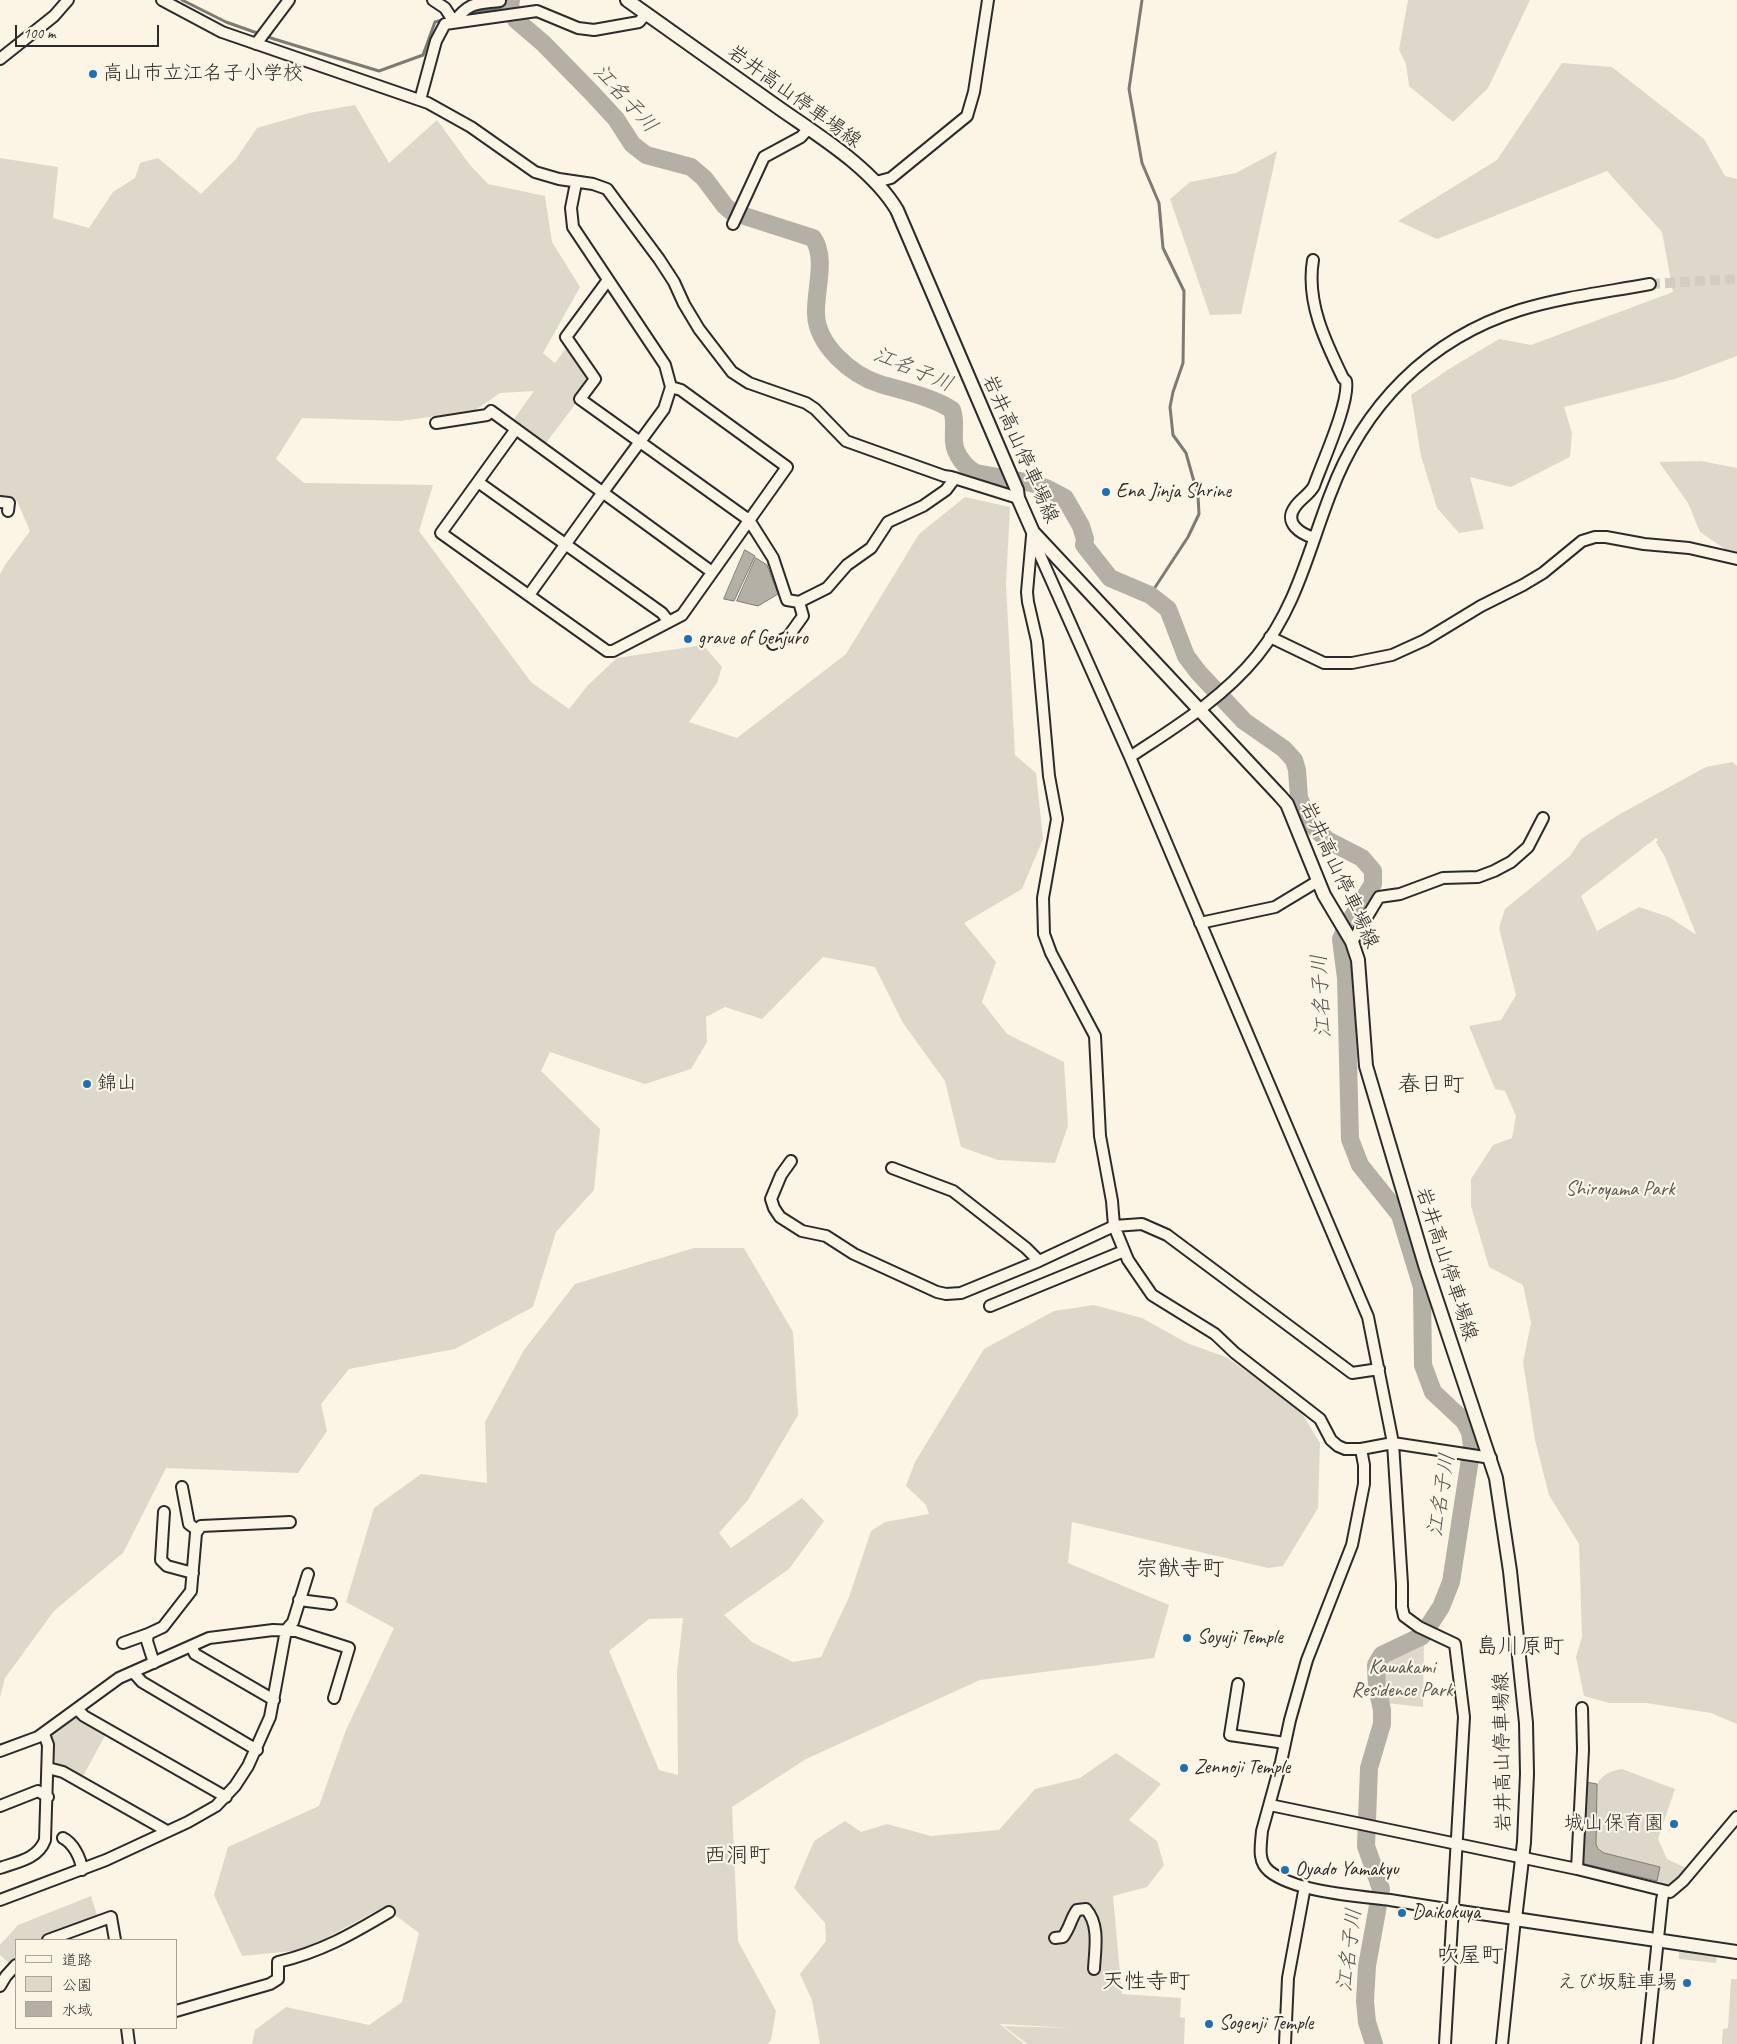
<!DOCTYPE html>
<html>
<head>
<meta charset="utf-8">
<style>
	body { margin:0 }
	#map { position:relative; width:1737px; height:2044px; overflow:hidden; background:#fcf5e5; font-family:Caveat,"Klee One",sans-serif }
	canvas { display:block }
	.legend { position:absolute; left:15px; top:1939px; width:162px; height:90px; box-sizing:border-box; background:#fcf5e5; border:1px solid #a8a49b; margin:0; padding:6px 9px; list-style:none; font-size:15px; color:#2b2b2b }
	.legend li { display:flex; align-items:center; gap:10px; height:25px }
	.legend b { width:25px; border:1px solid #a8a49b }
	.scale { position:absolute; left:15px; top:25px; width:144px; height:22px; box-sizing:border-box; border:2px solid #2b2b2b; border-top:0; padding-left:6px; font-size:15px; line-height:18px; white-space:nowrap; color:#2b2b2b; -webkit-text-stroke:4px #fcf5e5; paint-order:stroke }
</style>
</head>
<body>
<div id="map">
<canvas width="1737" height="2044"></canvas>
<ul class="legend">
<li><b style="height:6px;background:#fcf5e5"></b>道路</li>
<li><b style="height:14px;background:#ded8ca"></b>公園</li>
<li><b style="height:14px;background:#b4b0a5"></b>水域</li>
</ul>
<div class="scale">100 m</div>
</div>
<script>
const ctx = document.querySelector('canvas').getContext('2d');
ctx.lineJoin = 'round';
function fillPath(path, color) {
  ctx.fillStyle = color;
  ctx.fill(path, 'evenodd');
}
function strokePath(path, color, width, dash) {
  ctx.strokeStyle = color;
  ctx.lineWidth = width;
  ctx.lineCap = dash ? 'butt' : 'round';
  ctx.setLineDash(dash || []);
  ctx.stroke(path);
}
function label(font, color, halo, rows, align = 'center') {
  ctx.font = font + ' Caveat,"Klee One",sans-serif';
  ctx.lineWidth = 4.5;
  ctx.setLineDash([]);
  ctx.textBaseline = 'middle';
  ctx.strokeStyle = halo;
  ctx.fillStyle = color;
  for (const [text, x, y, turn = 0] of rows) {
    ctx.save();
    ctx.translate(x, y);
    ctx.rotate((+turn || 0) * Math.PI / 180);
    ctx.textAlign = isNaN(turn) ? turn : align;
    if (halo) ctx.strokeText(text, 0, 0);
    ctx.fillText(text, 0, 0);
    ctx.restore();
  }
}
fillPath(new Path2D(`
	M 1408,0 L 1530,0 L 1488,88 L 1453,122 L 1409,86 L 1406,64 L 1399,50 Z
	M 1562,63 L 1612,67 L 1704,139 L 1725,176 L 1737,179 L 1737,356 L 1675,379 L 1564,407 L 1572,433 L 1570,457 L 1511,487 L 1470,477 L 1484,529 L 1459,533 L 1437,508 L 1421,456 L 1411,395 L 1449,369 L 1499,339 L 1531,345 L 1673,292 L 1662,232 L 1607,171 L 1437,239 L 1398,221 L 1497,160 Z
	M 355,105 L 389,163 L 437,120 L 470,165 L 488,184 L 545,196 L 552,242 L 580,287 L 543,353 L 555,363 L 567,347 L 586,376 L 586,383 L 574,401 L 576,403 L 546,443 L 514,419 L 534,391 L 500,393 L 474,411 L 400,421 L 302,418 L 276,459 L 304,483 L 433,485 L 419,531 L 531,682 L 569,709 L 588,685 L 617,658 L 703,645 L 722,667 L 717,683 L 689,722 L 737,738 L 846,654 L 919,534 L 965,497 L 1010,507 L 1006,584 L 1015,755 L 1036,773 L 1043,839 L 1022,889 L 964,923 L 996,962 L 982,1002 L 1007,1034 L 1064,1062 L 1068,1126 L 1055,1163 L 998,1160 L 961,1147 L 945,1081 L 903,1023 L 875,967 L 823,957 L 762,1019 L 725,1007 L 706,1017 L 707,1042 L 691,1069 L 645,1084 L 550,1052 L 541,1071 L 600,1129 L 594,1190 L 556,1232 L 533,1307 L 455,1349 L 349,1369 L 321,1404 L 327,1431 L 298,1473 L 166,1468 L 123,1553 L 54,1611 L 5,1678 L 0,1697 L 0,574 L 5,565 L 30,531 L 17,501 L 0,499 L 0,158 L 58,167 L 53,218 L 89,228 L 113,192 L 135,178 L 140,163 L 158,158 L 201,194 L 236,159 L 257,128 L 309,113 Z
	M 1277,151 L 1241,314 L 1210,315 L 1170,199 L 1190,182 L 1236,173 Z
	M 1701,461 L 1737,468 L 1737,553 L 1728,551 L 1700,532 L 1688,503 L 1659,462 Z
	M 1732,762 L 1737,766 L 1737,1724 L 1711,1713 L 1646,1703 L 1609,1703 L 1584,1696 L 1576,1657 L 1582,1637 L 1579,1544 L 1549,1495 L 1535,1440 L 1523,1362 L 1531,1323 L 1523,1285 L 1489,1267 L 1471,1206 L 1471,1179 L 1493,1145 L 1512,1138 L 1516,1116 L 1505,1091 L 1495,1089 L 1469,1026 L 1501,1020 L 1516,995 L 1499,928 L 1505,909 L 1570,856 L 1581,839 L 1620,814 L 1706,767 ZM 1656,838 L 1658,840 L 1656,842 L 1665,857 L 1696,934 L 1695,934 L 1669,917 L 1639,907 L 1597,931 L 1581,896 Z
	M 694,1248 L 744,1248 L 793,1332 L 798,1415 L 748,1500 L 719,1533 L 731,1548 L 802,1498 L 824,1521 L 789,1569 L 724,1615 L 752,1642 L 793,1662 L 821,1657 L 849,1597 L 871,1531 L 885,1522 L 929,1514 L 926,1505 L 906,1486 L 915,1462 L 984,1349 L 1054,1311 L 1094,1305 L 1142,1318 L 1187,1343 L 1226,1357 L 1298,1407 L 1320,1443 L 1318,1508 L 1283,1566 L 1268,1568 L 1072,1522 L 1068,1563 L 1169,1605 L 1154,1658 L 980,1680 L 806,1759 L 732,1807 L 738,1941 L 776,2011 L 771,2040 L 768,2044 L 252,2044 L 255,2030 L 286,2007 L 369,2025 L 402,2002 L 419,1933 L 384,1907 L 303,1950 L 242,1956 L 214,1895 L 228,1847 L 319,1806 L 346,1730 L 394,1628 L 346,1602 L 374,1508 L 421,1474 L 487,1483 L 485,1422 L 524,1350 L 575,1284 ZM 683,1618 L 677,1672 L 678,1775 L 659,1770 L 609,1651 L 649,1619 Z
	M 1424,1642 L 1423,1707 L 1386,1703 C 1384,1696 1381,1687 1381,1679 C 1380,1658 1409,1650 1424,1642 Z
	M 71,1718 L 77,1718 L 106,1734 L 82,1778 L 55,1762 L 53,1757 L 52,1736 L 55,1730 Z
	M 1116,1753 L 1161,1784 L 1129,1820 L 1157,1841 L 1164,1865 L 1147,1887 L 1113,1896 L 1122,1994 L 1181,1998 L 1180,2017 L 1185,2018 L 1184,2044 L 1027,2044 L 1004,2026 L 1072,2028 L 1000,2024 L 1024,2044 L 820,2044 L 812,2000 L 800,1974 L 826,1941 L 825,1923 L 794,1888 L 814,1841 L 845,1821 L 861,1832 L 887,1824 L 931,1836 L 999,1830 L 1035,1789 L 1080,1778 Z
	M 1622,1769 L 1675,1789 L 1658,1839 L 1667,1859 L 1688,1869 L 1669,1886 L 1657,1881 L 1660,1867 L 1603,1853 L 1598,1849 L 1596,1844 L 1597,1784 C 1603,1774 1610,1771 1622,1769 Z
	M 91,1896 L 97,1915 L 38,1940 L 16,1940 L 16,1959 L 10,1964 L 0,1955 L 0,1945 L 18,1925 Z
	M 1679,1949 L 1717,1954 L 1716,1963 L 1679,1959 Z
	M 1731,1979 L 1737,1979 L 1737,2044 L 1722,2044 L 1723,2029 L 1728,2028 Z`), '#ded8ca');
const water = new Path2D(`
	M 745,550 L 755,556 L 734,601 L 724,599 Z
	M 756,558 L 767,565 L 778,594 L 758,606 L 737,601 Z
	M 1586,1782 L 1597,1784 L 1596,1844 L 1598,1849 L 1604,1853 L 1660,1867 L 1657,1881 L 1581,1863 Z`);
fillPath(water, '#b4b0a5');
strokePath(water, '#7d7b74', 1);
strokePath(new Path2D(`
	M 182,0 L 226,22 L 274,39 L 379,71 L 423,55 L 435,22 L 442,20
	M 1142,0 L 1129,89 L 1142,163 L 1159,203 L 1163,248 L 1184,291 L 1183,363 L 1173,392 L 1170,407 L 1173,435 L 1186,453 L 1198,496 L 1199,514 L 1188,537 L 1150,595
	M 465,14 L 510,6`), '#7d7b74', 3);
strokePath(new Path2D(`
	M 511,0 L 510,6 L 516,20 L 543,43 L 592,93 L 616,119 L 632,144 L 646,155 L 691,167 L 704,178 L 725,206 L 732,212 L 813,238 C 827,258 815,290 816,314 C 817,345 851,375 880,384 C 900,390 936,398 952,410 C 956,421 953,431 954,442 C 955,455 966,468 976,473 L 1031,483 L 1046,488 L 1065,498 L 1081,526 L 1085,539 L 1084,545 L 1110,578 L 1150,595 L 1168,609 L 1186,656 L 1198,672 L 1244,721 L 1284,749 L 1294,760 L 1297,770 L 1299,798 L 1311,824 L 1327,840 L 1362,858 L 1373,871 L 1373,884 L 1348,924 L 1341,939 L 1346,978 L 1350,1139 L 1360,1165 L 1400,1215 L 1422,1287 L 1423,1365 L 1433,1392 L 1464,1421 L 1470,1432 L 1472,1446 L 1451,1582 L 1441,1607 L 1422,1636 L 1382,1655 L 1376,1665 L 1377,1687 L 1382,1710 L 1382,1724 L 1369,1768 L 1366,1846 L 1381,1889 L 1367,1966 L 1365,2001 L 1367,2022 L 1374,2044`), '#b4b0a5', 18);
strokePath(new Path2D(`
	M 1650,284 L 1737,279`), '#d2cdc0', 10, [10, 5]);
const minor = new Path2D(`
	M 162,0 L 222,32 L 428,103 L 471,127 L 535,172 L 559,179 L 593,184 L 607,189 L 659,259 L 674,282 L 684,304 L 699,329 L 732,372 L 749,383 L 806,403 L 815,409 L 846,441 L 944,476 L 951,477 L 1018,498
	M 433,0 L 445,8 L 454,22
	M 454,22 C 470,1 477,4 500,1
	M 256,44 L 289,0
	M 0,59 L 54,16 L 68,0
	M 420,100 L 436,41 L 445,24 L 537,11 L 578,28 L 594,30 L 639,22 L 646,14
	M 876,182 L 891,178 L 967,116 L 974,92 L 988,0
	M 576,183 L 571,208 L 573,227 L 665,365 L 671,387 L 664,409 L 603,492
	M 733,224 L 764,157 L 801,137 L 808,129
	M 1313,260 C 1306,302 1325,341 1343,378 L 1346,381 C 1350,402 1322,463 1314,486 C 1309,495 1300,499 1295,507 C 1283,523 1301,534 1314,538
	M 608,280 L 566,337 L 595,379 L 580,399 L 749,520 L 773,558 L 787,600 L 799,602 L 827,588 L 847,565 L 871,548 L 888,522 L 923,506 L 946,490 L 955,478
	M 436,423 L 487,415 L 491,411 L 712,572
	M 516,429 L 441,533 L 607,651 L 613,651 L 682,615 L 787,467 L 681,390 L 671,387
	M 478,482 L 662,613 L 669,622
	M 0,502 L 9,503 L 8,511
	M 1033,533 L 1040,555 L 1130,757 L 1368,1317 L 1393,1443 L 1402,1584 L 1402,1607 L 1404,1616 L 1419,1627 L 1455,1644 L 1464,1717 L 1445,2044
	M 1032,536 L 1027,592 L 1028,602 L 1037,641 L 1049,776 L 1057,819 L 1043,898 L 1044,934 L 1051,953 L 1095,1036 L 1100,1136 L 1112,1201 L 1114,1226 L 1128,1260 L 1152,1295 L 1215,1334 L 1235,1353 L 1320,1419 L 1331,1440 L 1338,1446 L 1345,1449 L 1361,1449 L 1393,1443 L 1491,1458
	M 529,595 L 603,492
	M 1270,637 L 1324,663 L 1352,663 L 1392,655 L 1425,640 L 1481,606 L 1523,585 L 1543,573 L 1582,541 L 1595,537 L 1606,537 L 1644,544 L 1689,548 L 1737,559
	M 773,644 L 788,637 L 803,616 L 799,602
	M 1130,757 C 1175,727 1222,699 1257,656 C 1296,608 1308,552 1330,495 C 1363,406 1428,339 1520,310 C 1562,297 1607,292 1650,284
	M 1200,923 L 1275,907 L 1318,881
	M 1352,942 L 1379,897 L 1400,894 L 1443,878 L 1478,877 L 1494,871 L 1511,862 L 1528,847 L 1543,818
	M 791,1161 L 781,1175 L 771,1199 L 774,1208 L 780,1217 L 802,1231 L 826,1236 L 854,1254 L 937,1292 L 946,1294 L 961,1293 L 1039,1261 L 1114,1226 L 1142,1224 L 1167,1235 L 1352,1373 L 1379,1369
	M 892,1168 L 953,1191 L 1026,1248 L 1039,1261
	M 990,1306 L 1124,1251
	M 1361,1449 L 1364,1465 L 1364,1484 L 1352,1545 L 1307,1660 L 1290,1720 L 1281,1762 L 1262,1831 C 1261,1845 1257,1861 1269,1871 C 1295,1892 1357,1896 1390,1900 C 1432,1907 1473,1913 1515,1919 L 1502,2044
	M 182,1487 L 189,1524 L 197,1530
	M 164,1512 L 161,1560 L 167,1566 L 193,1573
	M 299,1600 L 331,1604
	M 123,1643 L 148,1634
	M 191,1646 L 195,1654 L 274,1700
	M 154,1663 L 147,1641 L 148,1634 L 163,1627 L 191,1591 L 196,1533 L 201,1526 L 290,1522
	M 133,1672 L 142,1682 L 257,1750
	M 1238,1684 L 1230,1735 L 1285,1743
	M 77,1709 L 84,1716 L 226,1797
	M 0,1751 L 38,1737 L 119,1678 L 209,1638 L 273,1630 L 296,1631 L 349,1648 L 334,1698
	M 48,1768 L 63,1772 L 167,1831
	M 1270,1805 L 1577,1869 L 1670,1892 L 1683,1881 L 1737,1817
	M 0,1806 L 38,1791 L 48,1797
	M 63,1838 C 73,1843 81,1858 82,1870
	M 0,1868 C 17,1862 38,1859 45,1840 L 48,1745 L 44,1734
	M 1577,1869 L 1583,1750 L 1582,1708
	M 0,1900 L 106,1860 L 188,1822 L 216,1806 L 235,1786 L 248,1766 L 270,1717 L 286,1630 L 293,1622 L 308,1574
	M 1055,1938 L 1063,1937 C 1070,1928 1071,1918 1077,1910 L 1086,1909 C 1100,1925 1095,1949 1094,1969
	M 48,1940 L 111,1917 L 115,1940
	M 0,1986 L 6,1976 L 16,1965
	M 176,2011 L 270,1984 L 278,1979 L 278,1962 C 321,1952 352,1934 389,1912
	M 127,2028 L 129,2044
	M 1285,2044 L 1288,1978 L 1305,1886
	M 1647,2044 L 1662,1900 L 1664,1891`);
const major = new Path2D(`
	M 627,0 C 678,36 729,72 779,108 C 819,136 872,168 897,210 L 1017,490 L 1018,498 L 1033,532 L 1280,796 L 1287,804 L 1324,895 L 1352,942 L 1358,960 L 1366,1066 L 1425,1265 L 1496,1478 L 1510,1571 L 1526,1723 L 1527,1774 L 1524,1842 L 1515,1919 L 1737,1952`);
strokePath(minor, '#2b2b2b', 14);
strokePath(major, '#2b2b2b', 16);
strokePath(minor, '#fcf5e5', 10);
strokePath(major, '#fcf5e5', 12);
for (const [x, y, r, color] of [
	[93,74,5,"#1f6fb2"],
	[1106,492,5,"#1f6fb2"],
	[688,639,5,"#1f6fb2"],
	[87,1084,5,"#1f6fb2"],
	[1187,1638,5,"#1f6fb2"],
	[1184,1768,5,"#1f6fb2"],
	[1674,1824,5,"#1f6fb2"],
	[1285,1870,5,"#1f6fb2"],
	[1402,1913,5,"#1f6fb2"],
	[1687,1983,5,"#1f6fb2"],
	[1209,2024,5,"#1f6fb2"]
]) {
  const dot = new Path2D();
  dot.arc(x, y, r, 0, 2 * Math.PI);
  ctx.fillStyle = color;
  ctx.fill(dot);
  strokePath(dot, '#fcf5e5', 2);
}
label('20px', '#2b2b2b', '#fcf5e5', [
	["高山市立江名子小学校",103,74],
	["Ena Jinja Shrine",1116,492],
	["grave of Genjuro",698,639],
	["錦山",97,1084],
	["Soyuji Temple",1197,1638],
	["Zennoji Temple",1194,1768],
	["城山保育園",1664,1824,"right"],
	["Oyado Yamakyu",1295,1870],
	["Daikokuya",1412,1913],
	["えび坂駐車場",1677,1983,"right"],
	["Sogenji Temple",1219,2024]
], 'left');
label('20px', '#2b2b2b', '#fcf5e5', [
	["岩井高山停車場線",794,97,36],
	["岩井高山停車場線",1020,449,66],
	["岩井高山停車場線",1339,875,65],
	["岩井高山停車場線",1446,1264,72],
	["岩井高山停車場線",1503,1752,-91]
]);
label('20px', '#585653', '#fcf5e5', [
	["Shiroyama Park",1620,1190],
	["Kawakami",1402,1668],
	["Residence Park",1402,1691]
]);
label('italic 21px', '#545350', '#fcf5e5', [
	["江名子川",625,99,48],
	["江名子川",913,370,23],
	["江名子川",1322,996,-93],
	["江名子川",1442,1495,-81],
	["江名子川",1350,1950,-83]
]);
label('22px', '#2b2b2b', '#fcf5e5', [
	["春日町",1431,1085],
	["宗猷寺町",1180,1569],
	["島川原町",1520,1647],
	["西洞町",737,1856],
	["吹屋町",1470,1956],
	["天性寺町",1146,1982]
]);
</script>
</body>
</html>
